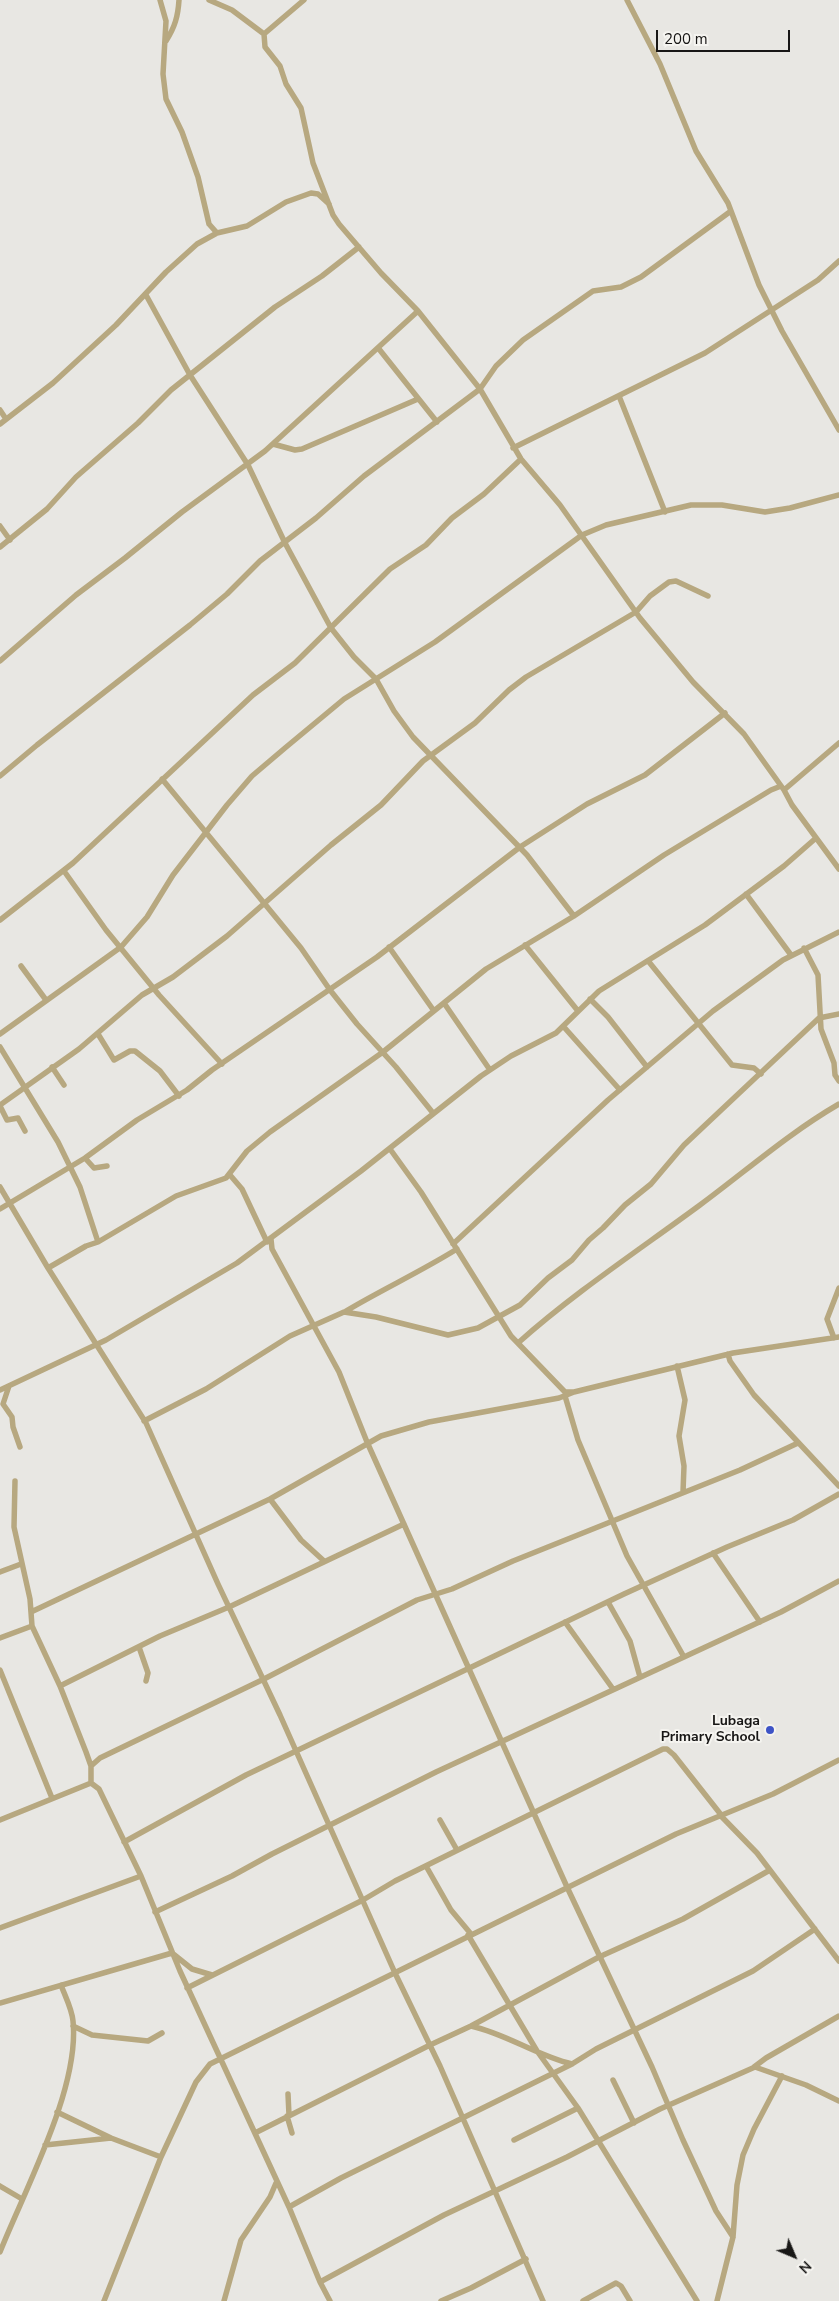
<!DOCTYPE html>
<html>
<head>
<meta charset="utf-8">
<style>
	body { margin:0 }
	#map { position:relative; width:839px; height:2301px; overflow:hidden; background:#e8e7e3; font-family:"Nunito Sans",sans-serif }
	canvas { display:block }
	.north { position:absolute; left:769px; top:2231px; width:50px; height:50px; -webkit-text-stroke:4px #f5f4f0; paint-order:stroke; rotate:135deg; font-size:14px; font-weight:700; line-height:20px; text-align:center; color:#181716 }
	.north::after { content:''; display:block; margin:auto; width:18px; height:22px; background:#181716; clip-path:polygon(50% 0,100% 100%,50% 72%,0 100%) }
	.scale { position:absolute; left:656px; top:30px; width:134px; height:22px; box-sizing:border-box; border:2px solid #181716; border-top:0; padding-left:6px; font-size:15px; line-height:18px; white-space:nowrap; color:#181716; -webkit-text-stroke:4px #f5f4f0; paint-order:stroke }
</style>
</head>
<body>
<div id="map">
<canvas width="839" height="2301"></canvas>
<div class="north">N</div>
<div class="scale">200 m</div>
</div>
<script>
const ctx = document.querySelector('canvas').getContext('2d');
ctx.lineJoin = 'round';
function strokePath(path, color, width, dash) {
  ctx.strokeStyle = color;
  ctx.lineWidth = width;
  ctx.lineCap = dash ? 'butt' : 'round';
  ctx.setLineDash(dash || []);
  ctx.stroke(path);
}
function label(font, color, halo, rows, align = 'center') {
  ctx.font = font + ' "Nunito Sans",sans-serif';
  ctx.lineWidth = 4;
  ctx.setLineDash([]);
  ctx.textBaseline = 'middle';
  ctx.strokeStyle = halo;
  ctx.fillStyle = color;
  for (const [text, x, y, turn = 0] of rows) {
    ctx.save();
    ctx.translate(x, y);
    ctx.rotate((+turn || 0) * Math.PI / 180);
    ctx.textAlign = isNaN(turn) ? turn : align;
    if (halo) ctx.strokeText(text, 0, 0);
    ctx.fillText(text, 0, 0);
    ctx.restore();
  }
}
strokePath(new Path2D(`
	M 160,0 L 166,21 L 163,74 L 166,99 L 182,132 L 198,177 L 209,224 L 217,233
	M 209,0 L 232,10 L 264,34
	M 304,0 L 264,34 L 265,47 L 280,66 L 286,84 L 301,108 L 313,163 L 333,215 L 339,224 L 381,273 L 418,311 L 480,389 L 521,459 L 560,505 L 640,618 L 693,682 L 744,734 L 784,790
	M 627,0 L 660,64 L 696,151 L 728,203 L 759,285 L 782,331 L 839,430
	M 166,41 C 175,27 178,16 179,0
	M 146,295 L 190,375 L 248,465 L 285,543 L 331,628 L 354,657 L 376,679 L 394,711 L 413,737 L 527,855 L 574,916
	M 379,349 L 437,422
	M 619,396 L 665,512
	M 0,410 L 6,419
	M 0,424 L 53,383 L 116,325 L 166,272 L 197,244 L 217,233 L 247,226 L 286,202 L 311,193 L 318,194 L 329,204
	M 273,444 L 295,450 L 302,449 L 418,399
	M 513,448 L 705,353 L 818,280 L 839,261
	M 0,526 L 10,540
	M 0,547 L 47,509 L 76,477 L 138,423 L 171,390 L 275,307 L 322,276 L 359,247
	M 0,661 L 76,595 L 125,558 L 182,512 L 265,451 L 418,311
	M 839,743 L 784,790 L 792,805 L 839,869
	M 0,776 L 37,745 L 190,625 L 227,594 L 260,561 L 316,518 L 364,476 L 480,389 L 496,366 L 523,340 L 593,291 L 621,287 L 641,277 L 731,211
	M 162,779 L 301,948 L 330,990 L 357,1024 L 396,1067 L 433,1113
	M 64,871 L 106,930 L 159,995 L 222,1064
	M 746,894 L 791,955
	M 0,920 L 73,863 L 253,695 L 295,663 L 390,569 L 426,545 L 452,518 L 484,494 L 521,459
	M 525,945 L 578,1011
	M 389,947 L 434,1011
	M 804,948 L 818,975 L 821,1029 L 834,1063 L 835,1075 L 839,1081
	M 649,962 L 732,1065 L 754,1068 L 761,1074
	M 21,966 L 46,1000
	M 590,999 L 608,1017 L 647,1067
	M 444,1003 L 490,1070
	M 563,1026 L 620,1090
	M 0,1034 L 121,947 L 147,917 L 173,875 L 227,805 L 252,776 L 285,748 L 344,699 L 435,642 L 582,535 L 606,525 L 691,505 L 722,505 L 765,512 L 790,508 L 839,495
	M 98,1034 L 114,1060 L 130,1051 L 135,1051 L 160,1071 L 179,1096
	M 0,1047 L 58,1142 L 80,1187 L 98,1242 L 176,1196 L 226,1178 L 247,1151 L 270,1132 L 383,1052 L 486,969 L 574,916 L 664,855 L 771,790 L 781,786
	M 52,1067 L 64,1085
	M 0,1105 L 79,1049 L 142,995 L 173,977 L 227,936 L 331,845 L 381,805 L 423,761 L 475,723 L 509,690 L 526,677 L 636,612 L 650,596 L 669,582 L 676,581 L 708,596
	M 0,1106 L 7,1120 L 18,1118 L 25,1131
	M 390,1149 L 421,1192 L 511,1336 L 565,1392 L 574,1392 L 733,1353 L 839,1337
	M 85,1158 L 94,1168 L 107,1166
	M 230,1175 L 242,1189 L 267,1242
	M 0,1187 L 48,1268 L 146,1423 L 218,1584 L 280,1715 L 395,1973 L 440,2066 L 543,2301
	M 0,1209 L 85,1158 L 137,1120 L 187,1090 L 212,1070 L 377,957 L 520,847 L 587,804 L 645,775 L 725,713
	M 271,1239 L 272,1249 L 339,1372 L 367,1442 L 567,1887 L 652,2067 L 683,2140 L 716,2211 L 733,2237
	M 453,1244 L 608,1100 L 713,1011 L 783,960 L 839,932
	M 48,1268 L 86,1246 L 98,1242
	M 346,1311 C 383,1289 420,1272 457,1249
	M 834,1338 L 827,1319 L 839,1288
	M 518,1343 C 574,1293 639,1250 700,1205 C 746,1171 789,1133 839,1104
	M 728,1354 L 730,1361 L 754,1395 L 839,1486
	M 677,1366 L 685,1400 L 679,1436 L 684,1466 L 683,1492
	M 9,1386 L 3,1404 L 12,1417 L 13,1427 L 20,1447
	M 0,1390 L 106,1340 L 237,1263 L 361,1171 L 481,1076 L 511,1056 L 556,1033 L 599,991 L 705,925 L 784,866 L 816,838
	M 565,1396 L 578,1440 L 627,1556 L 684,1657
	M 144,1421 L 206,1389 L 290,1336 L 344,1312 L 376,1317 L 448,1335 L 478,1328 L 520,1305 L 548,1278 L 572,1260 L 589,1240 L 603,1228 L 625,1205 L 651,1184 L 684,1145 L 819,1018 L 839,1014
	M 15,1481 L 14,1527 L 30,1599 L 32,1626 L 60,1686 L 86,1752 L 91,1766 L 91,1783
	M 270,1499 L 301,1540 L 324,1561
	M 713,1553 L 760,1622
	M 0,1572 L 21,1564
	M 608,1602 L 630,1641 L 640,1677
	M 31,1612 L 270,1499 L 381,1436 L 429,1422 L 559,1398 L 574,1392
	M 565,1622 L 613,1689
	M 0,1638 L 32,1626
	M 139,1647 L 148,1673 L 146,1681
	M 0,1670 L 52,1798
	M 60,1686 L 160,1636 L 229,1607 L 404,1524
	M 91,1766 L 100,1758 L 264,1679 L 417,1600 L 452,1589 L 513,1561 L 740,1470 L 798,1443
	M 721,1816 L 757,1853 L 839,1961
	M 0,1820 L 91,1783 L 99,1789 L 141,1876 L 180,1971 L 289,2207 L 320,2282 L 330,2301
	M 440,1820 L 457,1850
	M 124,1842 L 246,1775 L 624,1594 L 727,1547 L 793,1520 L 839,1494
	M 426,1866 L 451,1910 L 471,1934
	M 155,1912 L 232,1876 L 272,1854 L 436,1772 L 781,1612 L 839,1581
	M 0,1928 L 141,1876
	M 468,1935 L 537,2051 L 578,2108 L 697,2301
	M 187,1988 L 363,1900 L 395,1881 L 663,1749 L 667,1749 L 674,1755 L 722,1816
	M 0,2003 L 172,1953 L 192,1969 L 212,1975
	M 73,2026 L 92,2035 L 148,2041 L 162,2033
	M 471,2026 C 507,2034 537,2056 572,2064
	M 754,2067 L 766,2058 L 839,2016
	M 613,2080 L 634,2123
	M 288,2094 L 289,2115
	M 57,2112 L 111,2138 L 161,2157
	M 287,2116 L 292,2133
	M 255,2133 L 430,2045 L 471,2026 L 599,1957 L 683,1919 L 770,1870
	M 514,2140 L 578,2108
	M 45,2145 L 111,2138
	M 0,2186 L 22,2199
	M 289,2207 L 341,2178 L 572,2064 L 596,2049 L 753,1971 L 815,1929
	M 0,2252 C 25,2189 80,2088 73,2021 C 72,2009 65,1996 61,1985
	M 320,2282 L 444,2215 L 567,2157 L 660,2109 L 755,2067 L 806,2085 L 839,2101
	M 104,2301 L 161,2157 L 196,2082 L 210,2064 L 676,1834 L 773,1794 L 839,1760
	M 224,2301 L 241,2240 L 270,2197 L 276,2183
	M 441,2301 L 471,2288 L 526,2259
	M 583,2301 L 616,2283 L 621,2286 L 630,2301
	M 717,2301 L 733,2237 L 737,2185 L 743,2155 L 754,2129 L 782,2076`), '#b7a880', 5.5);
for (const [x, y, r, color] of [
	[770,1730,5,"#3d53c6"]
]) {
  const dot = new Path2D();
  dot.arc(x, y, r, 0, 2 * Math.PI);
  ctx.fillStyle = color;
  ctx.fill(dot);
  strokePath(dot, '#f5f4f0', 2);
}
label('bold 14px', '#181716', '#f5f4f0', [
	["Lubaga",760,1722],
	["Primary School",760,1738]
], 'right');
</script>
</body>
</html>
